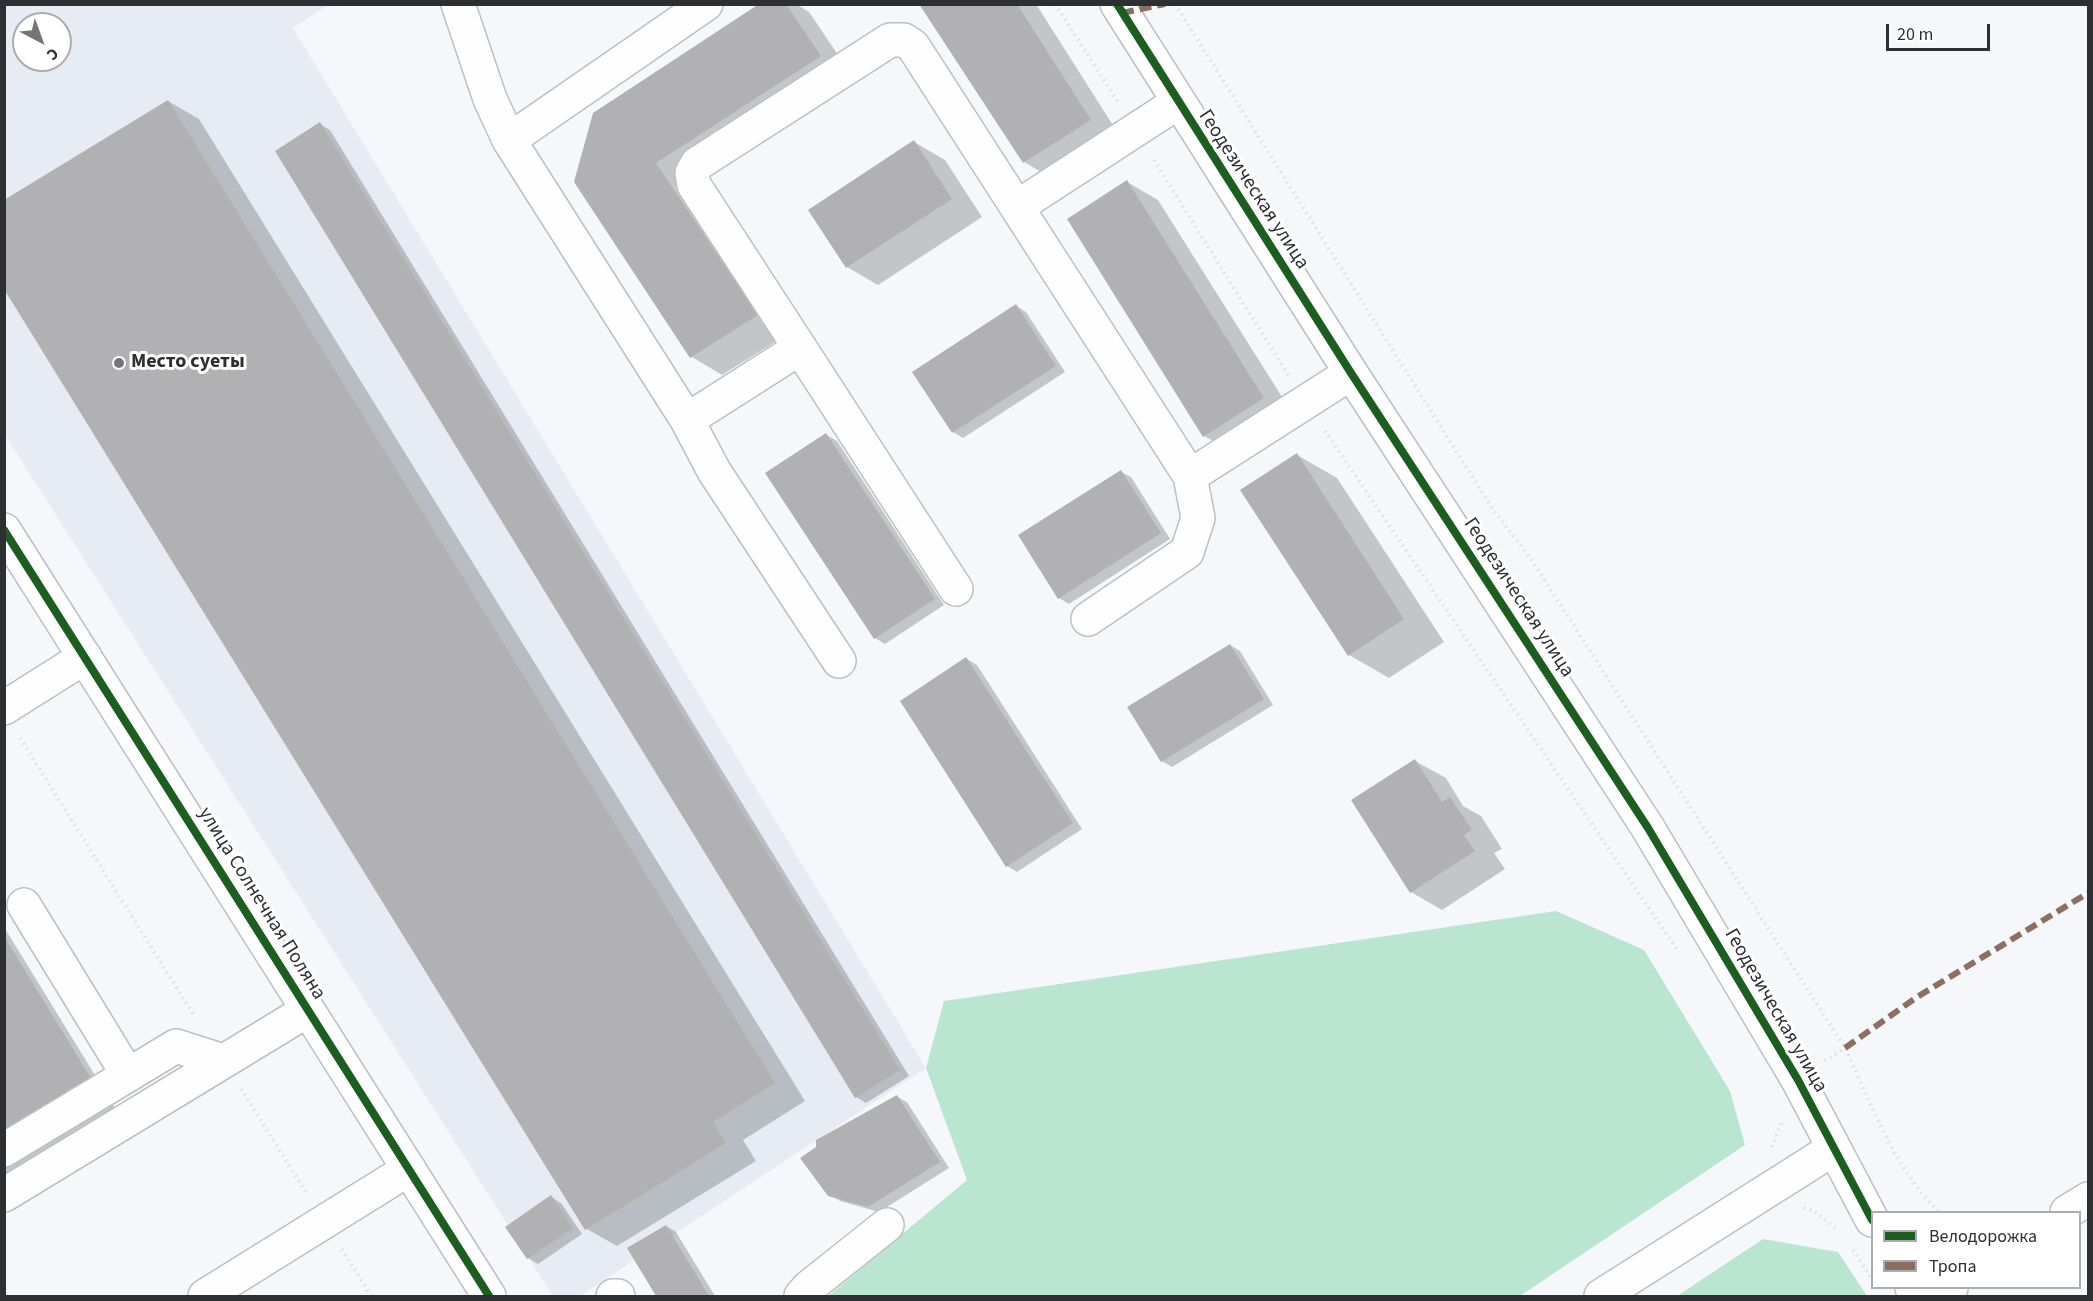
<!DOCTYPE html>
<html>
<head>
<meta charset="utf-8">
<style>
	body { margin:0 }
	#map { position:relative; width:2093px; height:1301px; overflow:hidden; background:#f5f7fa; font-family:"Source Sans 3",sans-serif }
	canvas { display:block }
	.frame { position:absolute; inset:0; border:6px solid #2e2f32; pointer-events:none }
	.legend { position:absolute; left:1871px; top:1211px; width:210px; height:78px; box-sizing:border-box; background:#fff; border:2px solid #abacad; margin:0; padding:8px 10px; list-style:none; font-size:18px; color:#2e2f32 }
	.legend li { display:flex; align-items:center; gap:12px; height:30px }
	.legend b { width:30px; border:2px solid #abacad }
	.north { position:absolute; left:12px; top:12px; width:60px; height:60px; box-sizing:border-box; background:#fff; border:2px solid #abacad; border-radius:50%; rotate:139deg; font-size:16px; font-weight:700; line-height:24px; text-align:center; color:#2e2f32 }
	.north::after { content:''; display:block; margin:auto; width:21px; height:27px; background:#747578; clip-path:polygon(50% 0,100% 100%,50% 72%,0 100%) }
	.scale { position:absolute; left:1886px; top:24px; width:104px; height:27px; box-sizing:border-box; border:3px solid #2e2f32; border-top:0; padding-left:8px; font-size:18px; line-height:21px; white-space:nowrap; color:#2e2f32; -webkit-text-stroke:4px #fff; paint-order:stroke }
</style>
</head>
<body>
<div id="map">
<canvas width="2093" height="1301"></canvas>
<div class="frame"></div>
<ul class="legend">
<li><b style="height:8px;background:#1b5e20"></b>Велодорожка</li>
<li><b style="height:8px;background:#8d6e63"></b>Тропа</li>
</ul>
<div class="north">С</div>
<div class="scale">20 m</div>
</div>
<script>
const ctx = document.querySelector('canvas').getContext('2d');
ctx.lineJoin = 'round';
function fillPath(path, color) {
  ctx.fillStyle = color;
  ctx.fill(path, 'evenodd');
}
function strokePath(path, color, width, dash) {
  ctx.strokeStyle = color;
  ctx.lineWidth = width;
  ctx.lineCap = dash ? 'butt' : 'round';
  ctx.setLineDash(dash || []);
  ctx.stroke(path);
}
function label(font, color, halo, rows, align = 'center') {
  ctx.font = font + ' "Source Sans 3",sans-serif';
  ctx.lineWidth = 6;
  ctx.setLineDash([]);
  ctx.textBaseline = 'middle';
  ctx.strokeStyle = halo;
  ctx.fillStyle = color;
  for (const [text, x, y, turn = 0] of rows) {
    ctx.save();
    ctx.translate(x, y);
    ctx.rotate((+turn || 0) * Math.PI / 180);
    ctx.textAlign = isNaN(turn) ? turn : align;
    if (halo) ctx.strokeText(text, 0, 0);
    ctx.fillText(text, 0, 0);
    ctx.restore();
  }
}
fillPath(new Path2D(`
	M 5,5 L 328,5 L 293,28 L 926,1068 L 580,1296 L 553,1296 L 5,435 ZM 24,24 L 60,24 L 60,60 L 24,60 Z`), '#e7ebf4');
fillPath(new Path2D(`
	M 1556,911 L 1644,950 L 1730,1091 L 1745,1145 L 1520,1296 L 828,1296 L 967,1180 L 926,1068 L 944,1001 Z
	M 1763,1239 L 1838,1252 L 1867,1296 L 1677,1296 Z`), '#bae5d1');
fillPath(new Path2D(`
	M 761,4 L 796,4 L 809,12 L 851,74 L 686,181 L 788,334 L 722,375 L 692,357 L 575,181 Z
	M 921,4 L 1036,4 L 1121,138 L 1055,180 L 1024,162 Z
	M 168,101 L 199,119 L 805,1101 L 743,1140 L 756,1161 L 617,1246 L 587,1229 Z
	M 320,124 L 330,130 L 909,1076 L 866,1103 L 856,1097 Z
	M 914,142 L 945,160 L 982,217 L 878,285 L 847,267 Z
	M 1127,182 L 1158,200 L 1294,416 L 1235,453 L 1204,436 Z
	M 1016,306 L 1026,312 L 1065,372 L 963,438 L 953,432 L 914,373 Z
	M 827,435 L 837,441 L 944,605 L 885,644 L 875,638 Z
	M 1297,455 L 1337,478 L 1444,642 L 1389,678 L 1349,655 Z
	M 1121,472 L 1131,477 L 1170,539 L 1069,604 L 1059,598 Z
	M 1230,645 L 1240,651 L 1273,705 L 1172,767 L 1162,761 Z
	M 967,659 L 977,665 L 1082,829 L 1017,872 L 1007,866 Z
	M 1415,761 L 1446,778 L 1463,806 L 1481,816 L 1502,849 L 1494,853 L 1505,869 L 1442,910 L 1411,892 Z
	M 4,927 L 117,1111 L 4,1180 Z
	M 897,1097 L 907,1102 L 949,1168 L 879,1212 L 840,1201 L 829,1194 Z
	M 551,1197 L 561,1203 L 582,1234 L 538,1264 L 528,1258 Z
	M 666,1226 L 676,1232 L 715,1296 L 658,1296 L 629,1248 Z`), '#0003');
fillPath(new Path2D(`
	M 759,4 L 786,4 L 821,56 L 656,163 L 758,315 L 690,358 L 574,182 L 593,113 Z
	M 919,4 L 1017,4 L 1091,120 L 1023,163 Z
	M 168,100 L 775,1083 L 713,1122 L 726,1143 L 585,1230 L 4,289 L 4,200 Z
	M 320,122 L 900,1070 L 855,1098 L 275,151 Z
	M 914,140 L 952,199 L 846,268 L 808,210 Z
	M 1127,180 L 1264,398 L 1203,437 L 1067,219 Z
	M 1016,304 L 1056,366 L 952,433 L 912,372 Z
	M 826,433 L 935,599 L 874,639 L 765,473 Z
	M 1297,453 L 1404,619 L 1348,656 L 1240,490 Z
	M 1121,470 L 1161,533 L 1058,599 L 1018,535 Z
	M 1230,644 L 1264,699 L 1161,762 L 1127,707 Z
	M 966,657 L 1073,823 L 1006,867 L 900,701 Z
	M 1415,759 L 1442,802 L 1450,797 L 1472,830 L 1464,835 L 1475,851 L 1410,893 L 1351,800 Z
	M 4,936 L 108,1106 L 4,1168 Z
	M 897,1095 L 940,1162 L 868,1207 L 828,1196 L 800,1158 L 816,1147 L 816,1140 Z
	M 551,1195 L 573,1228 L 527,1259 L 505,1227 Z
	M 666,1225 L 709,1296 L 656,1296 L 627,1248 Z`), '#b1b1b3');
const minor = new Path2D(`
	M 458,4 L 490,99 L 509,140 L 687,420 L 714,471 L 839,661
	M 1117,4 L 1351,373 L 1648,828 L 1798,1080 L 1872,1220
	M 509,140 L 706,4
	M 1017,207 L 1177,103
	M 800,348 L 956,589
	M 687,420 L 800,348 L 694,185 L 692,173 L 697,164 L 890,40 L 904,40 L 913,46 L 1190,476 L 1351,373
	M 4,530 L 489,1296
	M 1088,619 L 1187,552 L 1198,518 L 1190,476
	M 4,708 L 85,657
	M 24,905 L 128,1075
	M 4,1150 L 176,1046 L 223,1061
	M 4,1195 L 308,1010
	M 2067,1212 L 2088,1199
	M 1912,1288 L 1917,1296
	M 205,1296 L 409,1169
	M 613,1296 L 618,1296
	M 801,1296 L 809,1287 L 887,1225
	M 1601,1296 L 1833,1149
	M 1937,1296 L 1951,1288`);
strokePath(minor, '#bdbfc2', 36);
strokePath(new Path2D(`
	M 1055,4 L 1118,102
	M 1175,4 L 1492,508 L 1533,562 L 1845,1048 C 1870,1101 1896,1172 1939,1212
	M 1154,160 L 1288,375
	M 1325,431 L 1678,951
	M 20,738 L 195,1017
	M 1825,1061 L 1845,1048
	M 241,1089 L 307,1194
	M 1772,1147 L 1781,1123
	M 1804,1208 L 1814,1211 L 1835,1228
	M 342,1249 L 371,1296
	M 1853,1250 L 1872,1279`), '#dfdfe0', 4, [1.5, 4.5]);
strokePath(minor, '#fefefe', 33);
strokePath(new Path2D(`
	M 1122,13 L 1165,4
	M 1845,1048 L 1917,997 L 2088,893`), '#8d6e63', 6, [12, 6]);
strokePath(new Path2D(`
	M 1117,4 L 1351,373 L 1648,828 L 1798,1080 L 1872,1220
	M 4,530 L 489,1296`), '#1b5e20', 8);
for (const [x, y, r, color] of [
	[119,363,6,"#747578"]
]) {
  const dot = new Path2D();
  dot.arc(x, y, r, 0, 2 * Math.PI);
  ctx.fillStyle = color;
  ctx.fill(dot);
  strokePath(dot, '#fff', 2);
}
label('20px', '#2e2f32', '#fff', [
	["Геодезическая улица",1253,190,57],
	["Геодезическая улица",1518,598,57],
	["улица Солнечная Поляна",261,904,58],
	["Геодезическая улица",1775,1011,60]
]);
label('bold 20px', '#2e2f32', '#fff', [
	["Место суеты",131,363]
], 'left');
</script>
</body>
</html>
